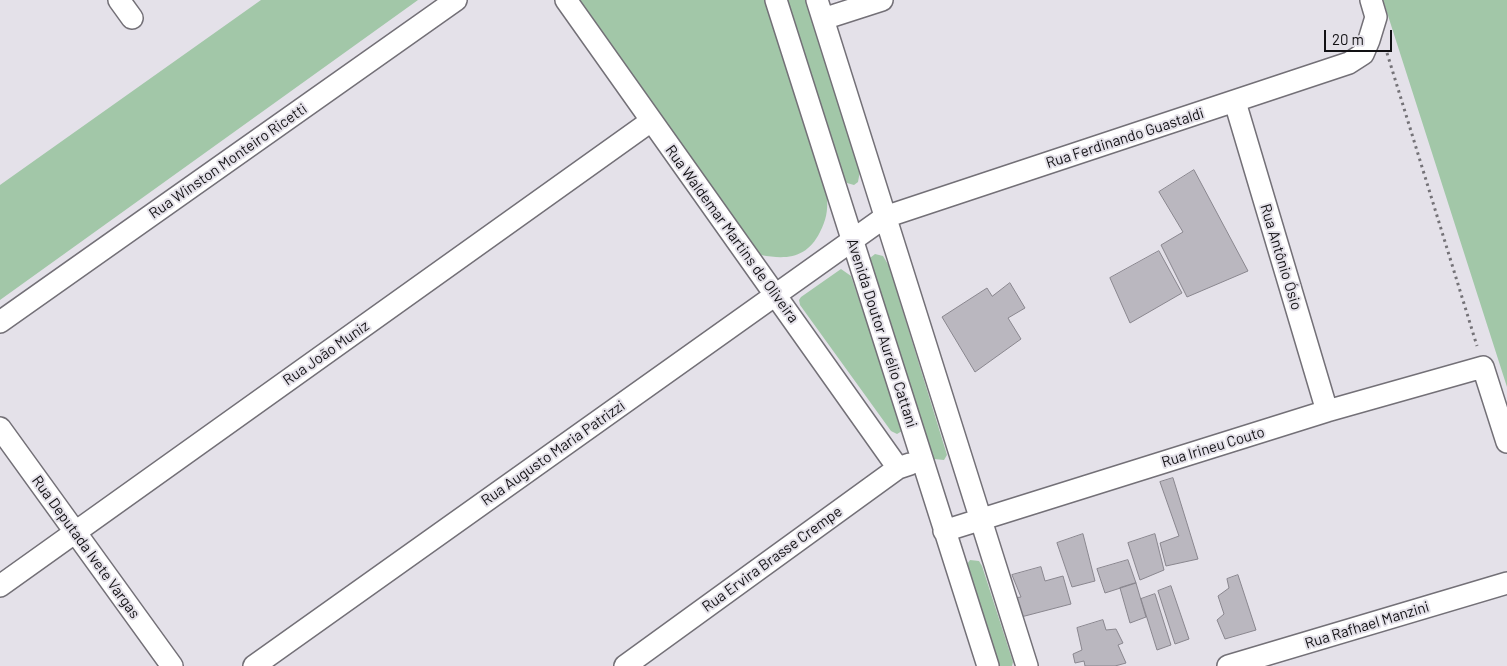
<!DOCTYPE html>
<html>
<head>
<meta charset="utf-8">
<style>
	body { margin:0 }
	#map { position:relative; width:1507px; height:666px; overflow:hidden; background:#e4e1e9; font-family:Barlow,sans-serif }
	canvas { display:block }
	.scale { position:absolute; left:1324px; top:30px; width:68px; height:22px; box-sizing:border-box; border:2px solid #121114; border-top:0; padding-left:6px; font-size:15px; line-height:18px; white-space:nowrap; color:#121114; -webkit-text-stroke:4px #e4e1e9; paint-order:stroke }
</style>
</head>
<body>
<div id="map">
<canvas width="1507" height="666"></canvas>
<div class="scale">20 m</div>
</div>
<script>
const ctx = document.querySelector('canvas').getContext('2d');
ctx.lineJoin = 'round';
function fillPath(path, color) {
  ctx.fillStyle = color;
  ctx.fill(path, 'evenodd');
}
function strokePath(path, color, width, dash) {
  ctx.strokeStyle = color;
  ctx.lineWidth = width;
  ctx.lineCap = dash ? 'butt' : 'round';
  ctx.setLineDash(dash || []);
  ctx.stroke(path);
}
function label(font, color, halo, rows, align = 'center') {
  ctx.font = font + ' Barlow,sans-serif';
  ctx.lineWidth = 4;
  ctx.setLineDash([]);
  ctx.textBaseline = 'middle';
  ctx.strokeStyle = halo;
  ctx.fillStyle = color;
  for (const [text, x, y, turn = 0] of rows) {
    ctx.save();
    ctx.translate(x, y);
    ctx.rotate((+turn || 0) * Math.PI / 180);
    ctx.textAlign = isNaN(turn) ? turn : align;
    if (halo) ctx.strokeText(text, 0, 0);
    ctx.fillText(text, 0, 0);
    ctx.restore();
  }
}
fillPath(new Path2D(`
	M 261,0 L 418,0 L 0,300 L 0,185 Z
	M 578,0 L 765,0 L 827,198 C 828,211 826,220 820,232 C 807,258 787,260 761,255 Z
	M 786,0 L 806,0 L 860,171 L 858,182 L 854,185 L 847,183 L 843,178 Z
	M 1383,0 L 1507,0 L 1507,387 Z
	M 875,254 L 883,256 L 889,266 L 947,455 L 944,460 L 934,459 L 931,455 L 870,263 L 870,258 Z
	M 841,269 L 851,276 L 902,427 L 902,431 L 897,434 L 891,431 L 800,305 L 799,300 L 801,297 Z
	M 970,560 L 979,561 L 982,566 L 1013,662 L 1012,666 L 997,666 L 965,567 Z`), '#a2c7a8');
const building = new Path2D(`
	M 1194,170 L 1248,271 L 1187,297 L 1161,245 L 1183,232 L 1159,192 Z
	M 1159,251 L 1182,293 L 1130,323 L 1110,278 Z
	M 1010,283 L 1025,308 L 1008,318 L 1021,339 L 975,372 L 942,317 L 987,288 L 992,296 Z
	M 1173,478 L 1198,559 L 1166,566 L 1160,543 L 1179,536 L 1160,482 Z
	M 1083,534 L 1095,581 L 1072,587 L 1057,543 Z
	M 1155,534 L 1164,570 L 1140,580 L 1128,543 Z
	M 1128,560 L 1136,583 L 1105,593 L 1097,569 Z
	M 1041,567 L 1045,581 L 1063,576 L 1071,604 L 1021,617 L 1014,598 L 1021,597 L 1012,575 Z
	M 1238,575 L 1256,630 L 1225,639 L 1217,620 L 1224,614 L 1218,596 L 1229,588 L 1227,579 Z
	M 1136,583 L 1146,617 L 1130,623 L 1120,588 Z
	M 1171,586 L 1189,639 L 1175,644 L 1158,591 Z
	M 1155,594 L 1171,645 L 1157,650 L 1141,599 Z
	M 1103,620 L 1106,630 L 1116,629 L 1123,643 L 1118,645 L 1126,663 L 1115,666 L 1085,666 L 1084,661 L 1075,663 L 1073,654 L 1082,650 L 1077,628 Z`);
fillPath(building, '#bab7bf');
strokePath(building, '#89868e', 1);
const minor = new Path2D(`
	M 119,0 L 132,18
	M 566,0 L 898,468
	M 776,0 L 988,666
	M 817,0 L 1027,666
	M 823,19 L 882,0
	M 1235,102 L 1327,411
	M 0,322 L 456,0
	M 0,428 L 172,666
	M 944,531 L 1327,411 L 1483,367 L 1507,442
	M 0,586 L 651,121
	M 254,666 L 885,217 L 1349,63 L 1363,54 L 1369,40 L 1376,17 L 1371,0
	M 625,666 L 898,468 L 910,464
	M 1228,666 L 1507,583`);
strokePath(minor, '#737077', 24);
strokePath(new Path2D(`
	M 1387,53 L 1477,346`), '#747277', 3, [2.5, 4]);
strokePath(minor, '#fff', 21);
label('15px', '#121114', '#e4e1e9', [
	["Rua Ferdinando Guastaldi",1125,138,-18],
	["Rua Winston Monteiro Ricetti",228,161,-35],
	["Rua Waldemar Martins de Oliveira",732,234,54],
	["Rua Antônio Ósio",1281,257,73],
	["Avenida Doutor Aurélio Cattani",882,333,72],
	["Rua João Muniz",326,353,-35],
	["Rua Irineu Couto",1213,447,-17],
	["Rua Augusto Maria Patrizzi",553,453,-35],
	["Rua Deputada Ivete Vargas",86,547,54],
	["Rua Ervira Brasse Crempe",772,559,-36],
	["Rua Rafhael Manzini",1367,625,-17]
]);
</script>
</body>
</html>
